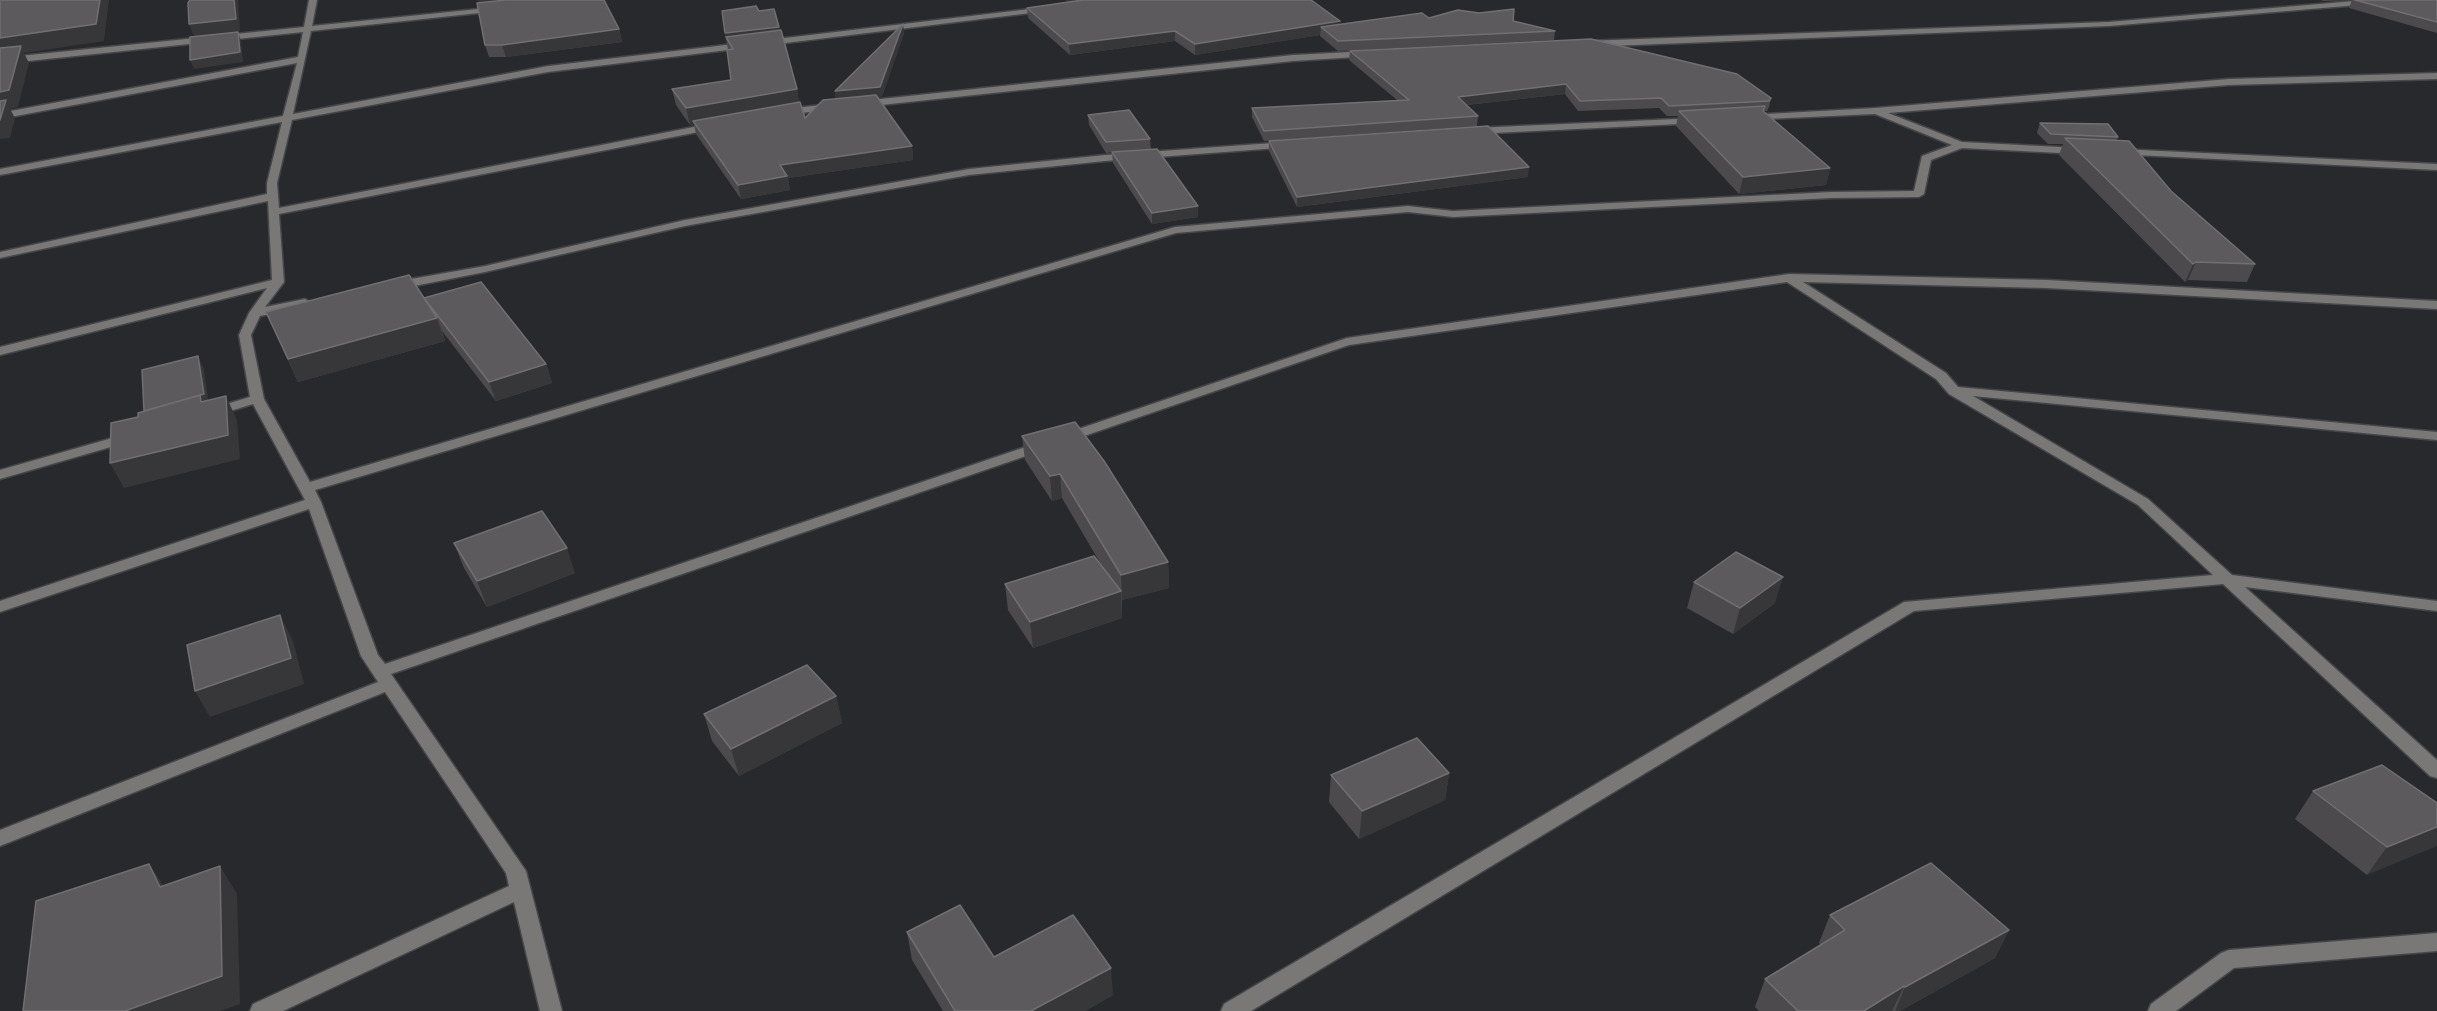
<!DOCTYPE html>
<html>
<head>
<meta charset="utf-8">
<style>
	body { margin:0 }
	canvas { display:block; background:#28292c }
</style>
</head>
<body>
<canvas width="2437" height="1011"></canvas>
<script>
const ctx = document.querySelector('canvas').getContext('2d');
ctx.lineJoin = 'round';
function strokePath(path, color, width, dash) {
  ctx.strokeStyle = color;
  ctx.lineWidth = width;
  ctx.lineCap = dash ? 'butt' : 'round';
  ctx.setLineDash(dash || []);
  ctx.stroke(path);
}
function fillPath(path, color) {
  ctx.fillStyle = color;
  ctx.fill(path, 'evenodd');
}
const minor = new Path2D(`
	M 309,0 L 317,0 L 312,26 L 498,7 L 502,9 L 498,11 L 311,31 L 293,114 L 548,66 L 1047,7 L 1051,9 L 1047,11 L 548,72 L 292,120 L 277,183 L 279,208 L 714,123 L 719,126 L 714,129 L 279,214 L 284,282 L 265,307 L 305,299 L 311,303 L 305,307 L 260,316 L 251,335 L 264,399 L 310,482 L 1175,227 L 1408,206 L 1453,211 L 1831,192 L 1914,191 L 1922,156 L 1952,145 L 1875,114 L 1745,120 L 1743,118 L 1748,115 L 1875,108 L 2229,79 L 2437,73 L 2437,79 L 2229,85 L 1888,113 L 1962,142 L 2080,148 L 2085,151 L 2080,154 L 1962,148 L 1931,160 L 1924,194 L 1919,197 L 1831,198 L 1453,217 L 1408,212 L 1176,233 L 315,490 L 321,502 L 378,655 L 385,664 L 1347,338 L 1789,274 L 2046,280 L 2437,301 L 2437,309 L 2046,288 L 1803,282 L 1946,373 L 1958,387 L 2437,432 L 2437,440 L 1973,396 L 2148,499 L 2232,575 L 2437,601 L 2437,611 L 2245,587 L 2437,760 L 2437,778 L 2430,776 L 2223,584 L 1914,611 L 1251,1011 L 1221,1011 L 1224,1004 L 1904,602 L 2213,575 L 2138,505 L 1949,394 L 1936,379 L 1787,282 L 1349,345 L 391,674 L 526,871 L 562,1011 L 540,1011 L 514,902 L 283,1011 L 250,1011 L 253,1004 L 509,886 L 506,873 L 385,692 L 0,846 L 0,830 L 378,682 L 361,656 L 309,509 L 0,612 L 0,601 L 305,500 L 253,404 L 211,417 L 204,413 L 206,410 L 250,397 L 239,335 L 249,313 L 267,288 L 0,355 L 0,347 L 272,280 L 268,201 L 0,258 L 0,252 L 267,194 L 267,183 L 282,122 L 0,175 L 0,169 L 283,116 L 297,63 L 0,119 L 0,113 L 298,57 L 303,32 L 0,64 L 0,58 L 304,27 Z
	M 2366,0 L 2398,0 L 2394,2 L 2109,26 L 1585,47 L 1581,44 L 1585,41 L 2109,22 Z
	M 1370,51 L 1374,54 L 1373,56 L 1293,61 L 862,107 L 857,104 L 862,101 L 1293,55 Z
	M 832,104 L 835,105 L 835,109 L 784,115 L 779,112 L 784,109 Z
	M 1698,118 L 1703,121 L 1701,123 L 1473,134 L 1468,131 L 1473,128 Z
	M 1287,142 L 1292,145 L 1291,147 L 1105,161 L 969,175 L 685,226 L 485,272 L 394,290 L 388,286 L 394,282 L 485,266 L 685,220 L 969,169 L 1105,155 Z
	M 2119,149 L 2437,164 L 2437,170 L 2115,154 L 2115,150 Z
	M 130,433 L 135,434 L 137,437 L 135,440 L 0,479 L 0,470 Z
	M 2437,933 L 2437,951 L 2234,968 L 2176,1011 L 2148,1011 L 2151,1004 L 2221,953 L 2229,950 Z`);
strokePath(minor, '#454649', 3);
fillPath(minor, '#797877');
fillPath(new Path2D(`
	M 2320,0 L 2352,0 L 2324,1 Z
	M 2352,0 L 2437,0 L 2437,33 L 2349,8 Z
	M 1027,8 L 1340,24 L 1429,18 L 1513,21 L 1555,31 L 1554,40 L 1338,51 L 1320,36 L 1320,35 L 1195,55 L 1175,41 L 1070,55 L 1028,18 Z
	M 759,11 L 780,30 L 797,89 L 799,103 L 805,118 L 836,99 L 835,91 L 904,33 L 882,96 L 877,97 L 912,146 L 913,160 L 788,178 L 790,190 L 741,199 L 696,134 L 694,124 L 690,125 L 676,105 L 672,89 L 731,80 L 728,50 L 725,33 Z
	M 619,29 L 622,42 L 506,57 L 489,57 L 485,45 Z
	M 1350,51 L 1771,98 L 1769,107 L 1767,111 L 1764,111 L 1764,112 L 1830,168 L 1826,185 L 1739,194 L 1676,126 L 1678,116 L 1667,116 L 1659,108 L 1578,111 L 1565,94 L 1467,105 L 1478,116 L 1477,126 L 1264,141 L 1252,117 L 1252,108 L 1397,100 L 1349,60 Z
	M 1088,115 L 1150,139 L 1151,149 L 1106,153 L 1089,125 Z
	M 2040,123 L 2118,137 L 2117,140 L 2171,191 L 2255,264 L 2247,282 L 2188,280 L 2185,282 L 2059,155 L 2063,144 L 2048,144 L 2037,133 Z
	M 1269,141 L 1528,177 L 1297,207 L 1269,151 Z
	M 1112,152 L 1198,217 L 1152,224 L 1113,163 Z
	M 424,298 L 546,364 L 552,383 L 496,401 L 442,331 L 445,341 L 298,382 L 266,312 Z
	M 1022,436 L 1168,562 L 1169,588 L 1122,600 L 1122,599 L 1122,618 L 1033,648 L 1008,610 L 1005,584 L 1102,566 L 1062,498 L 1052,501 L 1025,460 Z
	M 454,543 L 575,573 L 487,607 L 464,568 Z
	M 1694,582 L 1775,603 L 1733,634 L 1687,608 Z
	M 836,696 L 842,723 L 739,776 L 712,741 L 704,714 Z
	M 1449,773 L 1445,800 L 1359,839 L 1329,802 L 1331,775 Z
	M 2313,791 L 2437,803 L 2367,875 L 2295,819 Z
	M 1830,915 L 2009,930 L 1995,958 L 1900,1011 L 1759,1011 L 1755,1007 L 1765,979 L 1821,945 L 1819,943 Z
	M 907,932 L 994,957 L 1113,995 L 1085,1011 L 943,1011 L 912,960 Z`), '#4c4a4c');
fillPath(new Path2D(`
	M 100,0 L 109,0 L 104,41 L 24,53 L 29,63 L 18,107 L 10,109 L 15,118 L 10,138 L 0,139 L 0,38 Z
	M 234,0 L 238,0 L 240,31 L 194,36 L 189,24 Z
	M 478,0 L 536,0 L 479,6 Z
	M 1066,0 L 1083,0 L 1066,2 Z
	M 1340,21 L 1340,31 L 1321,27 L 1320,35 L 1195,55 L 1195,44 Z
	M 903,24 L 904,33 L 882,96 L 836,101 L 835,91 Z
	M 779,27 L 781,36 L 726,37 L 727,42 L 725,33 Z
	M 619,29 L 622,42 L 506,57 L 502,45 Z
	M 1175,31 L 1175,41 L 1070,55 L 1069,44 Z
	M 238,32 L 241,41 L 243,62 L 194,69 L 190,60 Z
	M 1566,84 L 1565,94 L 1457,106 L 1458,97 Z
	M 797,89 L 800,105 L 693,121 L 694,124 L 690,125 L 686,108 Z
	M 912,146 L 913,160 L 788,178 L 790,190 L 741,199 L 738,185 L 780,165 Z
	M 1529,167 L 1528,177 L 1297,207 L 1297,197 Z
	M 1830,168 L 1826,185 L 1739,194 L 1743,177 Z
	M 1198,206 L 1198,217 L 1152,224 L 1152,213 Z
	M 2196,262 L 2188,280 L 2185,282 L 2193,264 Z
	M 437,318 L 445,341 L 298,382 L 288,359 Z
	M 198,356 L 204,369 L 209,406 L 150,424 Z
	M 546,364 L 552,383 L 496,401 L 489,382 Z
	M 226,396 L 237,420 L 240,459 L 124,488 L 110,463 Z
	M 1060,474 L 1062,498 L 1052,501 L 1050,476 Z
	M 567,548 L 575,573 L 487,607 L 477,581 Z
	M 1168,562 L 1169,588 L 1122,600 L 1121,575 Z
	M 1783,577 L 1775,603 L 1733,634 L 1740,608 Z
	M 1121,591 L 1122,618 L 1033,648 L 1030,622 Z
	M 280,615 L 293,641 L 304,684 L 210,717 L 195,691 Z
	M 836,696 L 842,723 L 739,776 L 731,749 Z
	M 1449,773 L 1445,800 L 1359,839 L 1362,811 Z
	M 2437,827 L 2437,846 L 2367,875 L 2387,847 Z
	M 149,864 L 167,891 L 160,887 Z
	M 220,866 L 237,894 L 240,1004 L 220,1011 L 125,1011 Z
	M 2009,930 L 1995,958 L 1900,1011 L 1895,1011 L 1905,987 Z
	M 1111,968 L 1113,995 L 1085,1011 L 1031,1011 Z
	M 1904,986 L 1892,1011 L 1864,1011 Z`), '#373639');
const building = new Path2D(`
	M 0,0 L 100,0 L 96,24 L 0,38 Z
	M 190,0 L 234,0 L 236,19 L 189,24 L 188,3 Z
	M 506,0 L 604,0 L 619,29 L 502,45 L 485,45 L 477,3 Z
	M 1083,0 L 1311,0 L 1340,21 L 1195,44 L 1175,31 L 1069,44 L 1027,8 Z
	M 2355,0 L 2437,0 L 2437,22 Z
	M 756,6 L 759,11 L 774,9 L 779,27 L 725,33 L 722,11 Z
	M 1514,9 L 1513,21 L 1555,31 L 1338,41 L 1321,27 L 1422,13 L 1429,18 L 1458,10 L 1479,13 Z
	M 903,24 L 880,87 L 835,91 Z
	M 781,30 L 797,89 L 686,108 L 672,89 L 731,80 L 727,50 L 733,49 L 726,37 Z
	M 238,32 L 240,52 L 190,60 L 190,37 Z
	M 1591,39 L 1737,74 L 1771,98 L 1769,101 L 1669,106 L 1661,98 L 1580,101 L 1566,84 L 1458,97 L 1478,116 L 1264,131 L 1252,108 L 1409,100 L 1350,51 Z
	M 21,46 L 9,90 L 0,92 L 0,48 Z
	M 876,95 L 912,146 L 780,165 L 787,176 L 738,185 L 693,121 L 800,102 L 805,118 L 823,100 Z
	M 6,100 L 0,120 L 0,101 Z
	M 1765,106 L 1763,111 L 1830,168 L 1743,177 L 1679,111 Z
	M 1129,110 L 1150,139 L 1106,142 L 1088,115 Z
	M 2040,123 L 2108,124 L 2118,137 L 2051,134 Z
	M 1488,126 L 1529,167 L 1297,197 L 1269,141 Z
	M 2065,138 L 2129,141 L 2171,191 L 2255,264 L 2196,262 L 2193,264 Z
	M 1157,149 L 1198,206 L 1152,213 L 1112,152 Z
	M 409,275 L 437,318 L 288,359 L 266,312 Z
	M 481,282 L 546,364 L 489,382 L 424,298 Z
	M 198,356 L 204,394 L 144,411 L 142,370 Z
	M 200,395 L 201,402 L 226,396 L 228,435 L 110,463 L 111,423 L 138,417 L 138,413 Z
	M 1075,422 L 1104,461 L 1168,562 L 1121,575 L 1060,474 L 1050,476 L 1022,436 Z
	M 542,511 L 567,548 L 477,581 L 454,543 Z
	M 1736,552 L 1783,577 L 1740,608 L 1694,582 Z
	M 1094,556 L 1121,591 L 1030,622 L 1005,584 Z
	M 280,615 L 291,658 L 195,691 L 187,645 Z
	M 807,665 L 836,696 L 731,749 L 704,714 Z
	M 1417,738 L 1449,773 L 1362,811 L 1331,775 Z
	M 2382,765 L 2437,803 L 2437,827 L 2387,847 L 2313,791 Z
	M 1931,863 L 2009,930 L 1905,987 L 1904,986 L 1864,1011 L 1798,1011 L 1765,979 L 1845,930 L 1830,915 Z
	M 149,864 L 160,887 L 220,866 L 222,976 L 125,1011 L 23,1011 L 36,901 Z
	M 960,905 L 994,957 L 1073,915 L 1111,968 L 1031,1011 L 955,1011 L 907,932 Z`);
fillPath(building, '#5c5a5c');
strokePath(building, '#706f71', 1.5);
</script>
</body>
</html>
